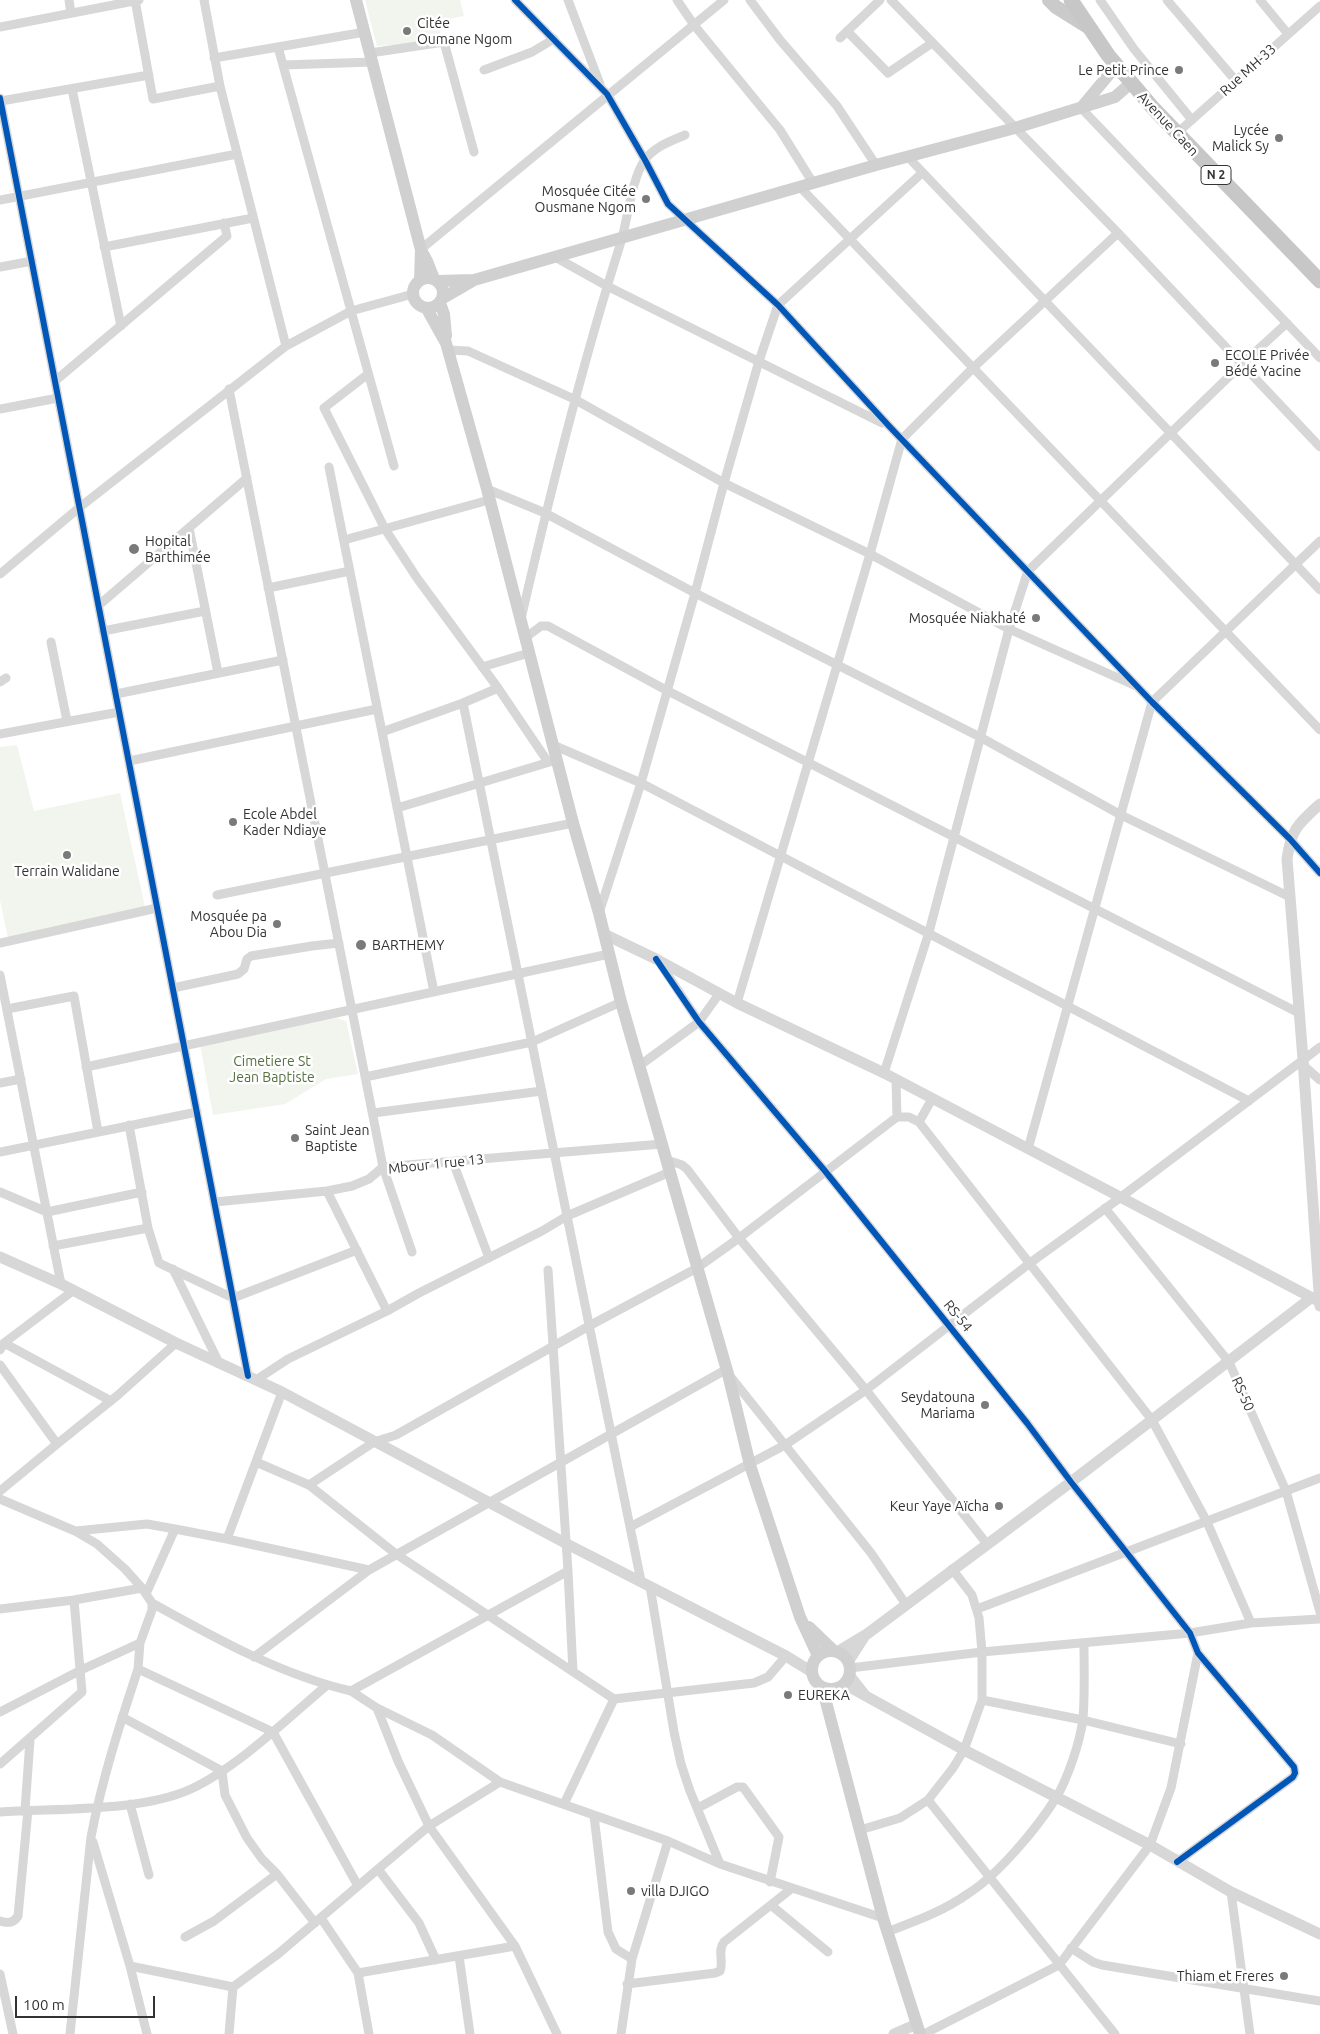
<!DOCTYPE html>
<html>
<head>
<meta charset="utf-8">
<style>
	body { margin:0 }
	#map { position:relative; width:1320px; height:2034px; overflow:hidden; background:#fff; font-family:Ubuntu,sans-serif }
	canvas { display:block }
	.scale { position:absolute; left:15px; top:1996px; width:140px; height:22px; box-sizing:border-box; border:2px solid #333; border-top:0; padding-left:6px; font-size:15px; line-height:18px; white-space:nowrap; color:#333; -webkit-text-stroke:4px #fff; paint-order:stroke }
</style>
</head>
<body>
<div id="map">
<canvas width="1320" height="2034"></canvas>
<div class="scale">100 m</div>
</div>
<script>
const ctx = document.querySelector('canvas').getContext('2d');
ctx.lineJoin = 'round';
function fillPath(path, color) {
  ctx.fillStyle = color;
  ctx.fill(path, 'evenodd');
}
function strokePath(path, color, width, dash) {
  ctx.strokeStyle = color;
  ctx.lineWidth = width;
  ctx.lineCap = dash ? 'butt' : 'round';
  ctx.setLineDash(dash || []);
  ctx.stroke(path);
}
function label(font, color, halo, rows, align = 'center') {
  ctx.font = font + ' Ubuntu,sans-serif';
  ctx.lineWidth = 5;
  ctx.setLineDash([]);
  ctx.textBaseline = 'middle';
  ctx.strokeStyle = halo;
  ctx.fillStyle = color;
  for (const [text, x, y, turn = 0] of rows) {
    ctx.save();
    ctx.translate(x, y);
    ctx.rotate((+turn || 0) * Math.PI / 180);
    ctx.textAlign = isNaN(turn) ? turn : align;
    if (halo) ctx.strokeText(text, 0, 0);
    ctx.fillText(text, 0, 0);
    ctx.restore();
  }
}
fillPath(new Path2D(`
	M 365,0 L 460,0 L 464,16 L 442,20 L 439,42 L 377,46 Z
	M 17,745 L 34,811 L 120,793 L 145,907 L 8,938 L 0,900 L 0,747 Z
	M 336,1018 L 346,1021 L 358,1074 L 326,1079 L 285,1104 L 213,1115 L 200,1044 Z`), '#f1f5ed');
strokePath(new Path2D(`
	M 69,0 L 71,13
	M 135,0 L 153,99 L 220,86
	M 204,0 L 220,86 L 286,346
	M 515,0 L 607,94 L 645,160 L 668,204 L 778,305 L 889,426 L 1152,702 L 1290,839 L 1320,873
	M 568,0 L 600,84
	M 677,0 L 694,25 L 780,130 L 813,183
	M 750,0 L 780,40 L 837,106 L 876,165
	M 891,0 L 1118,233 L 1320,447
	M 1100,0 L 1134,49 L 1192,120
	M 1167,0 L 1236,81
	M 1260,0 L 1288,34
	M 0,27 L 139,0
	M 847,31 L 888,73 L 932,43
	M 840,38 L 880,0
	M 278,47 L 394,466
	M 370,53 L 444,42 L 474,152
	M 214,58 L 365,32
	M 283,65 L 373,62
	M 484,70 L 532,52 L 554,39
	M 72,89 L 121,326
	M 0,98 L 248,1376
	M 1,101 L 149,75
	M 1081,108 L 1320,358
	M 1176,134 L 1320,6
	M 908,157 L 1320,590
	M 800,187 L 1320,730
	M 0,200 L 237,154
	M 104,247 L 253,218
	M 421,249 L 724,0
	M 555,257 L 607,286 L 882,423
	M 0,267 L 32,261
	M 448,350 L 468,351 L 574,399 L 724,483 L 870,554 L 1009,629 L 1136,686
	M 368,374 L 324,408 L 385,529 L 417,578 L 498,688 L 548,762
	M 55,381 L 227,236 L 224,223
	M 229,389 L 383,1167 L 412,1252
	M 0,409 L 58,398
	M 329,467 L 434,992
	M 487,489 L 545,513 L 695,593 L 980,737 L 1121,815 L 1290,897
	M 189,528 L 218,673
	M 344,540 L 489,500
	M 0,574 L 80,507 L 286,346 L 351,311 L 413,294
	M 268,588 L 350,571
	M 99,605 L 247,478
	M 521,619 C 550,493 581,368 620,245 C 628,220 631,181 644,161 C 653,147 671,141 685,135
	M 103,631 L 205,611
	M 525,638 L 541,626 L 548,626 L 666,690 L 1299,1013
	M 51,642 L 67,721
	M 482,667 L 529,653
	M 0,682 L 6,678
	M 116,694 L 283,660
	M 463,703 L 641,1581
	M 382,732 L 463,703 L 498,688
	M 0,734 L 119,712
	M 553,745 L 641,783 L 1249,1101
	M 129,761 L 377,709
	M 397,808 L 553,761
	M 217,895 L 573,823
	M 599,913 L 641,783 L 695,593 L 724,483 L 759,361 L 778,305 L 922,173
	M 0,943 L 157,908
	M 657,959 L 699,1022 L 825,1171 L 1027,1423 L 1071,1482 L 1190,1633 L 1198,1653 L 1294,1767 L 1295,1773 L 1293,1777 L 1177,1862
	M 0,975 L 61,1284
	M 173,988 L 238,974 L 244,969 L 247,959 L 251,956 L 312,946 L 339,943
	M 737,1003 L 870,554 L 902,439 L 974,367 L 1118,233
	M 7,1009 L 74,996 L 98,1132
	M 639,1066 L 699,1022 L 719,994
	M 1304,1066 L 1320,1080
	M 86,1067 L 609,954
	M 884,1073 L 929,932 L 1009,629 L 1028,571 L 1242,364 L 1287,323
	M 365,1077 L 532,1042 L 621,1002
	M 896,1080 L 897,1117
	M 0,1083 L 21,1079
	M 373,1113 L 542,1091
	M 919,1122 L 1152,1420 L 1207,1522 L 1251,1623
	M 129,1125 L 148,1228 L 159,1263 L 233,1298 L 357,1250
	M 1028,1149 L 1152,702 L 1320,541
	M 0,1152 L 197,1112
	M 667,1160 L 682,1165 L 687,1169 L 739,1238 L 866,1390 L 987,1544
	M 453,1162 L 489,1258
	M 327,1191 L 387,1311
	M 0,1192 L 47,1212 L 142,1192
	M 215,1202 L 327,1191 L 352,1186 L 369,1179 L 383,1167 L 662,1144
	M 1105,1208 L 1229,1362 L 1286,1491 L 1320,1612
	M 53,1246 L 148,1228
	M 173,1269 L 219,1363
	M 548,1270 L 568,1571 L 573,1672
	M 4,1343 L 111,1401
	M 0,1350 L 4,1343 L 74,1290
	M 0,1365 L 57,1444 L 0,1491
	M 730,1376 L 871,1553 L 905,1603
	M 256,1380 L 288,1359 L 387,1311 L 419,1293 L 542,1231 L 567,1216 L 670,1172
	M 57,1444 L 118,1395 L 176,1343
	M 256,1462 L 309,1485 L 396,1554 L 614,1699 L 754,1683 L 768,1677 L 786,1656
	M 309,1485 L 374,1442 L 396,1435 L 589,1326 L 697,1268 L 739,1238 L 897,1117 L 909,1117 L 919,1122 L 932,1099
	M 0,1499 L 75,1531 L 97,1544 L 125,1569 L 142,1588 L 152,1603 L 152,1610 L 140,1643 L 138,1669 L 273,1732 L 358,1886 L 429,1826 L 398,1761 L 377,1708
	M 630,1527 L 785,1445 L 866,1390 L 1030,1263 L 1121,1197 L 1320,1047
	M 76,1531 L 147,1524 L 175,1529
	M 227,1539 L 369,1570 L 727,1369
	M 650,1586 L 674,1732 L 681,1764 L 690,1791 L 720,1864
	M 146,1594 L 175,1529 L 227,1539 L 282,1392
	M 152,1603 C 215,1638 281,1675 351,1691 L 568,1571
	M 0,1609 L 74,1600 L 142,1588
	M 977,1609 L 1320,1478
	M 254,1657 L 369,1570
	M 850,1668 L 982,1652 L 1190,1633 L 1251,1623 L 1320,1619
	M 351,1691 L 377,1708 L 432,1735 L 500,1782 L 668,1841 L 720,1864 L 883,1918
	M 982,1700 L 1083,1720 L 1181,1744
	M 0,1712 L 81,1670 L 140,1643
	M 122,1717 L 222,1771 L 225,1795 L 247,1838 L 262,1859 L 277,1874 L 315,1923
	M 0,1764 L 82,1692 L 74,1600
	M 500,1782 L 429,1826 L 515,1946 L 557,2034
	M 928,1800 L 1115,2034
	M 130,1804 L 149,1875
	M 564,1804 L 614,1699
	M 698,1808 L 737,1787 L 743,1787 L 779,1837 L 770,1882
	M 25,1810 L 30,1740
	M 0,1812 C 56,1808 141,1812 191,1789 C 238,1767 287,1719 326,1686
	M 594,1816 L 608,1932 L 616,1949 L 632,1959
	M 860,1830 L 900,1818 L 928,1800 L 953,1768 L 964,1750 L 982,1700 L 982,1652 L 979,1618 L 972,1595 L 952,1569
	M 93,1842 L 130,1966 L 147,2034
	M 378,1869 L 419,1923 L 436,1960
	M 1231,1892 L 1250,2034
	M 772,1906 L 828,1952
	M 321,1918 L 358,1973 L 369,2034
	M 0,1921 C 8,1923 13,1924 18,1916 L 28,1810
	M 887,1932 C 916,1921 944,1911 969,1893 C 999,1874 1037,1828 1056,1798 C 1068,1778 1080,1742 1083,1719 C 1085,1694 1084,1668 1084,1643
	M 185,1937 L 214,1921 L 277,1874
	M 1071,1948 L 1093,1962 L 1102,1965 L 1320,2001
	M 459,1956 L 470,2034
	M 130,1966 L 233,1987 L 278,1954 L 358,1886
	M 358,1973 L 515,1946
	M 0,1974 L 13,2034
	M 627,1984 L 715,1973 L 720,1971 C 724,1961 717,1951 724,1942 L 791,1889
	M 70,2034 L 91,1837 C 102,1779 120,1724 138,1669
	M 229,2034 L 233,1987
	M 621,2034 L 632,1959 L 668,1841
	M 924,2034 L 1059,1965 L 1150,1845 L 1171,1788 L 1198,1653`), '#d7d7d7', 9);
strokePath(new Path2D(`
	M 604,934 L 656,959 L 737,1003 L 884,1073 L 1320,1302
	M 0,1257 L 61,1284 L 176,1343 L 282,1392 L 567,1544 L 786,1656 L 812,1672
	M 1320,1306 L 1303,1059 L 1287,859 C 1291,829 1299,823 1320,804
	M 837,1652 L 867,1634 L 1071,1482 L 1311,1298
	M 848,1662 L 864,1637
	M 849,1675 L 864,1694
	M 844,1684 L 964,1750 L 1150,1845 L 1231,1892 L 1320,1934
	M 894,2034 L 917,2024`), '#d7d7d7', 11);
strokePath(new Path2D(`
	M 356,0 L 421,250 L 427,261 L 434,279
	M 1081,108 L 1116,66
	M413 293a15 15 0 1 1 30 0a15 15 0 1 1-30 0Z
	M 420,280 L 421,250
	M 437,281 L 474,280
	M 443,298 L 474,280 L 876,165 L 1015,128 L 1115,97 L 1131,83
	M 440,303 L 444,314 L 446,336
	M 427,309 L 446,343 L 487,489 L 573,823 L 599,913 L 621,1002 L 728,1374 L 750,1465 L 800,1617 L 818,1656
	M 809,1627 L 834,1651
	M812 1670a19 19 0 1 1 38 0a19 19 0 1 1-38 0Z
	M 825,1688 L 826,1702 L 883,1918 L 920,2034`), '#d0d0d0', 12);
strokePath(new Path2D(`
	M 1049,0 L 1056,7 L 1088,27`), '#cacaca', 14);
strokePath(new Path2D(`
	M 1071,0 L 1108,55 L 1153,108 L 1320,281`), '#c7c7c7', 15);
strokePath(new Path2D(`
	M 515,0 L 607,94 L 645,160 L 668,204 L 778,305 L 889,426 L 1152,702 L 1290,839 L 1320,873
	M 0,98 L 248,1376
	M 656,959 L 699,1022 L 825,1171 L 1027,1423 L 1071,1482 L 1190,1633 L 1198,1653 L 1294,1767 L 1295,1773 L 1293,1777 L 1177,1862`), '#0057b8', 6);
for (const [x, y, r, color] of [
	[407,31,5,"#7a7a7a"],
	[1179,70,5,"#7a7a7a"],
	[1279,138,5,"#7a7a7a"],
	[646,199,5,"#7a7a7a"],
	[1215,363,5,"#7a7a7a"],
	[134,549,6,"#7a7a7a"],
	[1036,618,5,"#7a7a7a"],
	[233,822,5,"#7a7a7a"],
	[67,855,5,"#7a7a7a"],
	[277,924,5,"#7a7a7a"],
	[361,945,6,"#7a7a7a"],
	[295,1138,5,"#7a7a7a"],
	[985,1405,5,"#7a7a7a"],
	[999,1506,5,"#7a7a7a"],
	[788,1695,5,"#7a7a7a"],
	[631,1891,5,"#7a7a7a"],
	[1284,1976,5,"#7a7a7a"]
]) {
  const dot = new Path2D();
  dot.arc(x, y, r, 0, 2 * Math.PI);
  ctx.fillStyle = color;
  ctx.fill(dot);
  strokePath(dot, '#fff', 2);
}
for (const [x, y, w] of [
	[1216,175,30]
]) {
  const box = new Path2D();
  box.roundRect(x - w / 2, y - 9.5, w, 19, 4);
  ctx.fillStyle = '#fff';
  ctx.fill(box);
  strokePath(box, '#333', 1);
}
label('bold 12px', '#333', null, [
	["N 2",1216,175]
]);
label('14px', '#333', '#fff', [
	["Citée",417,23],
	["Oumane Ngom",417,39],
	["Le Petit Prince",1169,70,"right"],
	["Lycée",1269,130,"right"],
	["Malick Sy",1269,146,"right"],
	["Mosquée Citée",636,191,"right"],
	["Ousmane Ngom",636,207,"right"],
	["ECOLE Privée",1225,355],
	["Bédé Yacine",1225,371],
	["Hopital",145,541],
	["Barthimée",145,557],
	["Mosquée Niakhaté",1026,618,"right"],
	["Ecole Abdel",243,814],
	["Kader Ndiaye",243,830],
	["Terrain Walidane",67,871,"center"],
	["Mosquée pa",267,916,"right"],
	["Abou Dia",267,932,"right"],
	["BARTHEMY",372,945],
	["Saint Jean",305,1130],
	["Baptiste",305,1146],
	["Seydatouna",975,1397,"right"],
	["Mariama",975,1413,"right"],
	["Keur Yaye Aïcha",989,1506,"right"],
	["EUREKA",798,1695],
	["villa DJIGO",641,1891],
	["Thiam et Freres",1274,1976,"right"]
], 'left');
label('14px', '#333', '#fff', [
	["Rue MH-33",1248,70,-42],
	["Avenue Caen",1168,124,47],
	["Mbour 1 rue 13",436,1164,-6],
	["RS-54",958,1316,51],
	["RS-50",1243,1394,66]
]);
label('14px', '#56703f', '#fff', [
	["Cimetiere St",272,1061],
	["Jean Baptiste",272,1077]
]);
</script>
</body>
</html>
